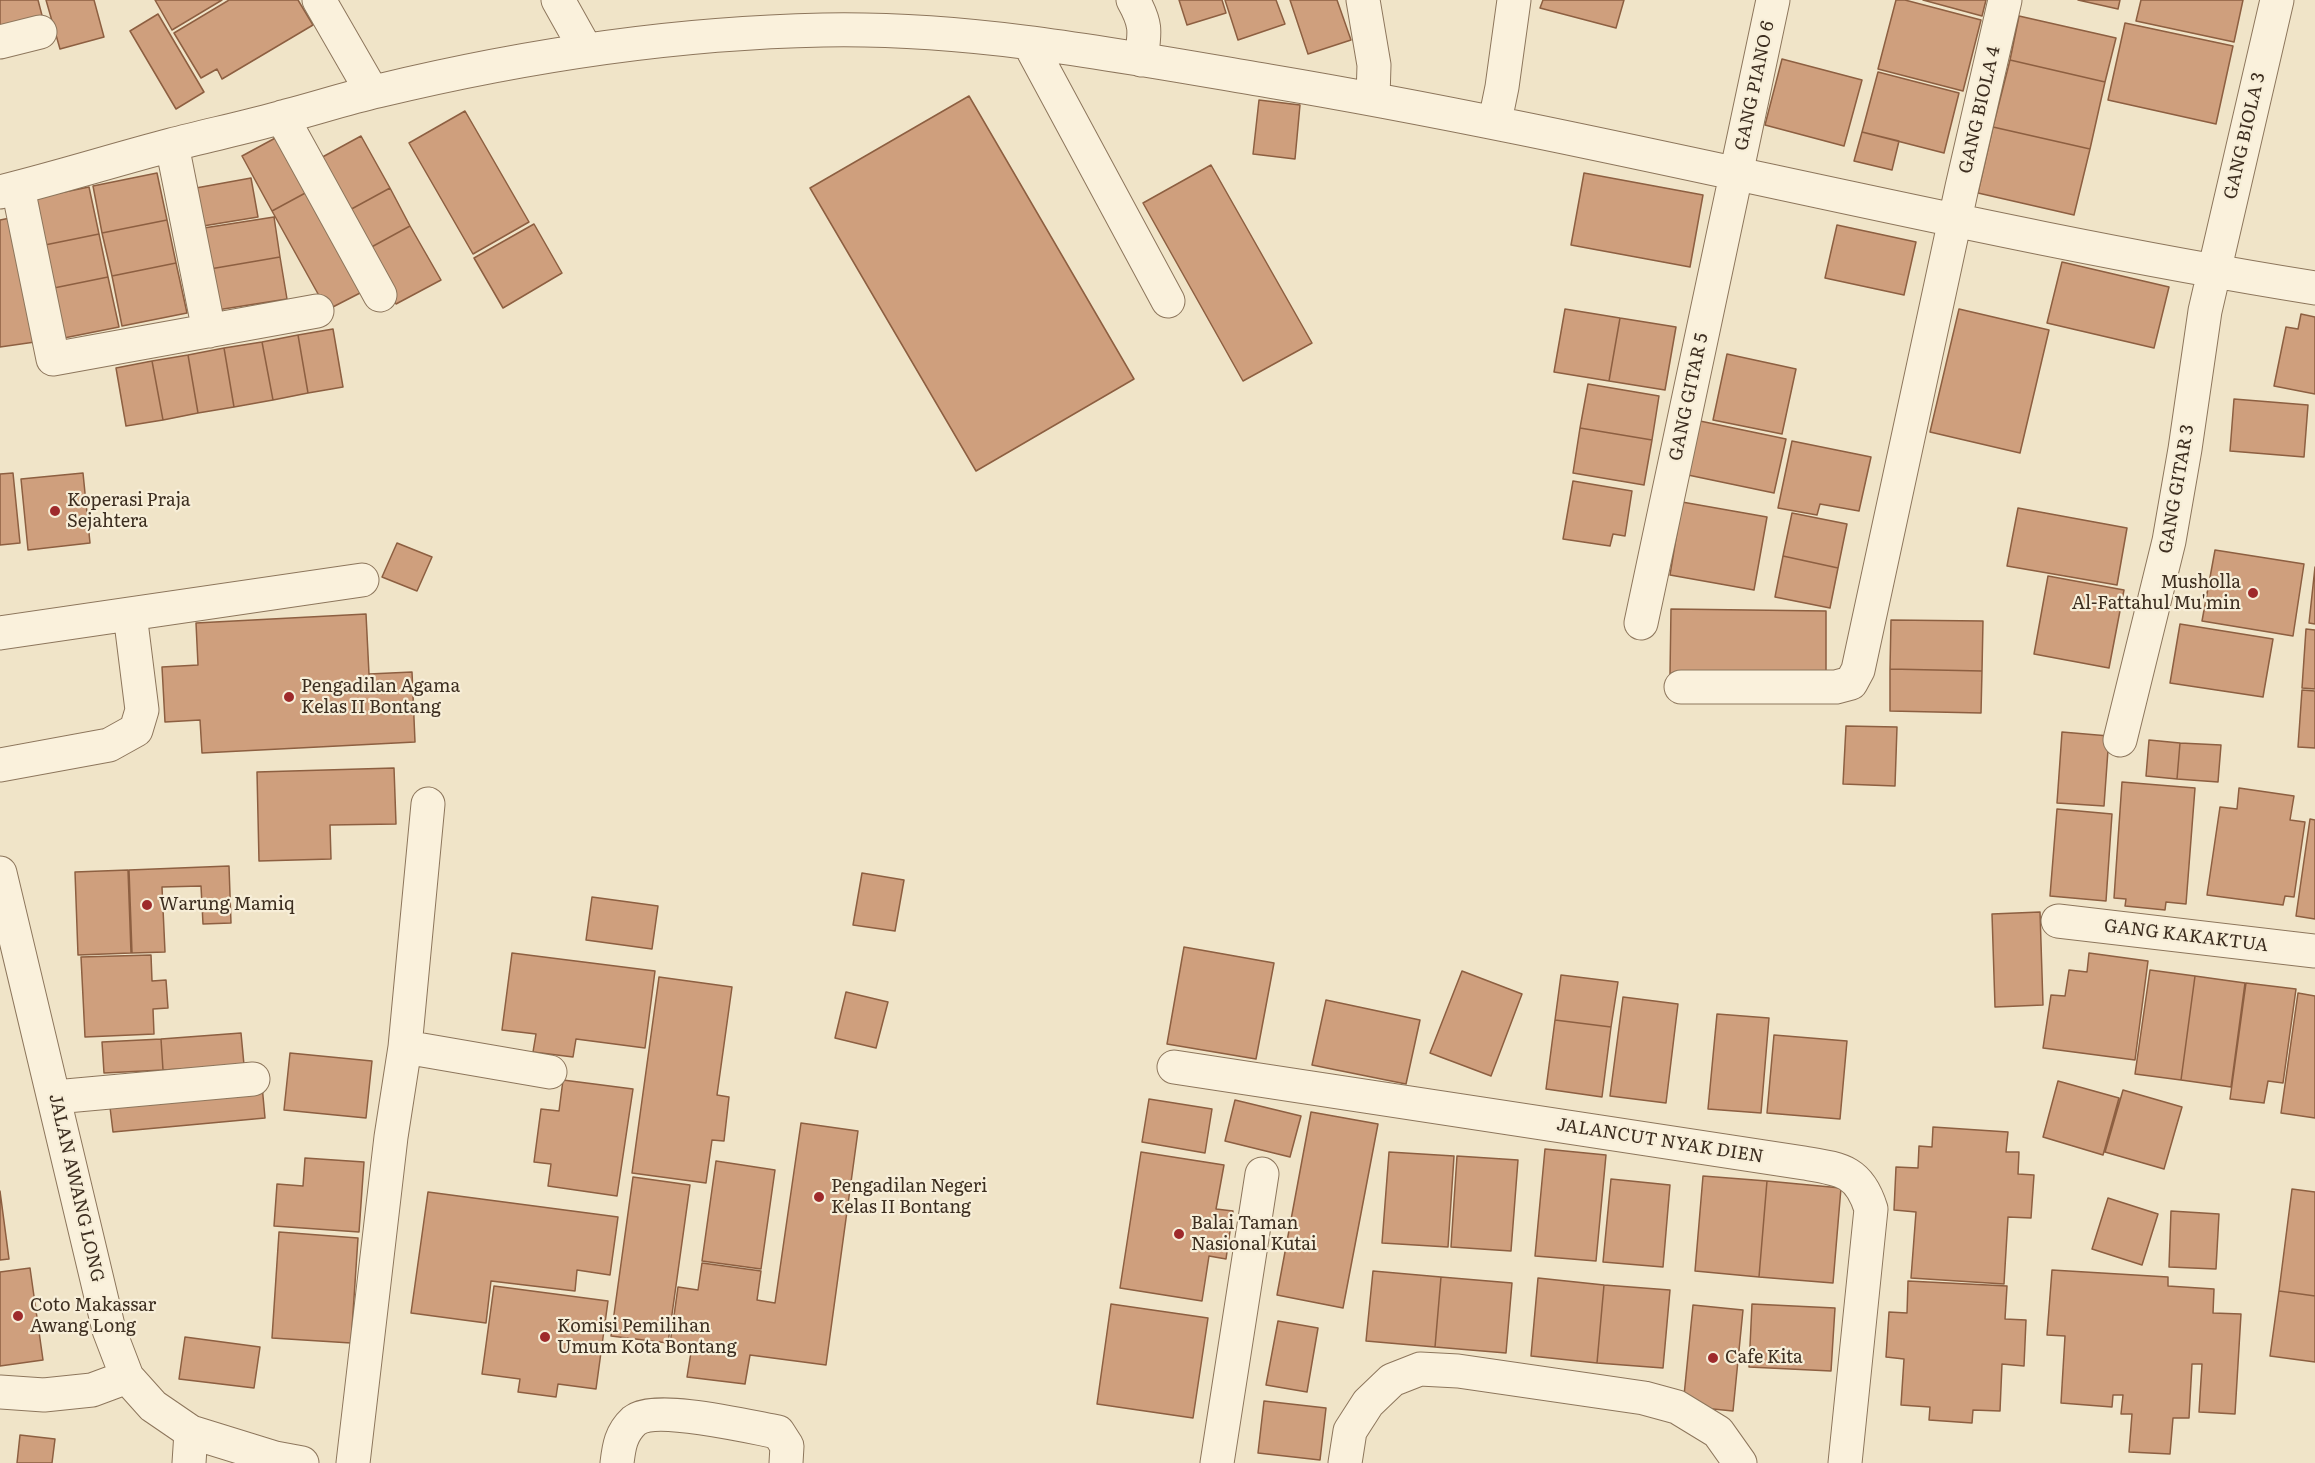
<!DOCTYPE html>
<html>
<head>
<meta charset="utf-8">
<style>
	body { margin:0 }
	canvas { display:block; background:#f0e4c8 }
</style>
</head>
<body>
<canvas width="2315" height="1463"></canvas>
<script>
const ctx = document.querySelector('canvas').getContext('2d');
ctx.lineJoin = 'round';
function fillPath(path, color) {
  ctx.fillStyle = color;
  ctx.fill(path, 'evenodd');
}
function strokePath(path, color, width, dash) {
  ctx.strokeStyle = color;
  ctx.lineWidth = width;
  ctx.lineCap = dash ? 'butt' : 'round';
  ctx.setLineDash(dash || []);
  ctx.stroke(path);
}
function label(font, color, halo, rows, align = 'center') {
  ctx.font = font + ' Literata,serif';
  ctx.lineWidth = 4.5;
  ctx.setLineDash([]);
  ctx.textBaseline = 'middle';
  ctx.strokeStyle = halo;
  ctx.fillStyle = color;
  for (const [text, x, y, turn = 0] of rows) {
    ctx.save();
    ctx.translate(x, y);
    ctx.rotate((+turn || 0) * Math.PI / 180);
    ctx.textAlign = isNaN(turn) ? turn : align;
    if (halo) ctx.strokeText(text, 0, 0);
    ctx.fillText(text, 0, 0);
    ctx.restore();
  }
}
const building = new Path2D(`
	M 0,0 L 38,0 L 44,23 L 0,35 Z
	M 46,0 L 94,0 L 104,37 L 60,49 Z
	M 155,0 L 222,0 L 172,30 Z
	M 229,0 L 298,0 L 313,25 L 222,79 L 217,69 L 201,78 L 174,33 Z
	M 1179,0 L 1222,0 L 1226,13 L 1187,25 Z
	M 1225,0 L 1276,0 L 1285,24 L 1238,40 Z
	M 1290,0 L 1337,0 L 1351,40 L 1308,54 Z
	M 1543,0 L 1624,0 L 1616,28 L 1540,8 Z
	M 1896,0 L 1905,0 L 1981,20 L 1963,91 L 1878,69 Z
	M 1923,0 L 1986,0 L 1982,16 Z
	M 2078,0 L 2120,0 L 2118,9 Z
	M 2141,0 L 2243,0 L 2234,42 L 2136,21 Z
	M 158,14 L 204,92 L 176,109 L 130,31 Z
	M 2019,16 L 2116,38 L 2105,82 L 2010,60 Z
	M 2125,23 L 2233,46 L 2216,124 L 2108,100 Z
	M 1782,59 L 1862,80 L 1844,146 L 1765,125 Z
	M 2010,60 L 2105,82 L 2090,149 L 1993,127 Z
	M 1878,72 L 1959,93 L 1944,153 L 1862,132 Z
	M 969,96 L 1134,379 L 976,471 L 810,188 Z
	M 1259,100 L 1300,105 L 1295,159 L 1253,154 Z
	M 465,111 L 529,222 L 473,254 L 409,143 Z
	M 1993,127 L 2090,149 L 2074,215 L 1978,193 Z
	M 1862,132 L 1899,141 L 1892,170 L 1854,161 Z
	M 279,136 L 309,191 L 272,211 L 242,156 Z
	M 361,136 L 390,188 L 346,212 L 317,160 Z
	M 1211,165 L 1312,343 L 1243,381 L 1143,203 Z
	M 157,173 L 167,220 L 102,233 L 93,186 Z
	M 1584,173 L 1703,195 L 1690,267 L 1571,245 Z
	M 251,178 L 258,217 L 203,226 L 196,188 Z
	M 89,187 L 99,234 L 35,247 L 25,200 Z
	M 390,188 L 410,226 L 366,250 L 346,212 Z
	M 309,191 L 364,291 L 327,310 L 272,211 Z
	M 15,217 L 35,342 L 0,347 L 0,220 Z
	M 274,217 L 280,257 L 210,269 L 204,228 Z
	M 167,220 L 176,263 L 112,276 L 102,233 Z
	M 534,224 L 562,273 L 503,308 L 474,258 Z
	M 1837,225 L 1916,242 L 1904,295 L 1825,278 Z
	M 410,226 L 441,280 L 396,304 L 366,250 Z
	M 99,234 L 108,277 L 44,290 L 35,247 Z
	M 280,257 L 287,299 L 217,310 L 210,269 Z
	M 2062,262 L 2169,287 L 2154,348 L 2047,323 Z
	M 176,263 L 187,313 L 122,326 L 112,276 Z
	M 108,277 L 119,327 L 54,340 L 44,290 Z
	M 1565,309 L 1620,318 L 1609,381 L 1554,372 Z
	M 1959,309 L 2049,330 L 2020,453 L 1930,432 Z
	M 2301,314 L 2315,317 L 2315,394 L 2274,386 L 2286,327 L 2298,329 Z
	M 1620,318 L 1676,327 L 1665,390 L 1609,381 Z
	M 333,329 L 343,387 L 308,393 L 298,335 Z
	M 298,335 L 308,393 L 273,400 L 262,342 Z
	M 262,342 L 273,400 L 234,407 L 224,348 Z
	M 224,348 L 234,407 L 198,413 L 188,355 Z
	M 1727,354 L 1796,369 L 1782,434 L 1713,420 Z
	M 188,355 L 198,413 L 163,420 L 152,361 Z
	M 152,361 L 163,420 L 126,426 L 116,368 Z
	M 1588,384 L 1659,396 L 1652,440 L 1580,428 Z
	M 2234,399 L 2308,405 L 2304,457 L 2230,451 Z
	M 1700,421 L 1786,439 L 1774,493 L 1688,475 Z
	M 1580,428 L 1652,440 L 1644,485 L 1573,473 Z
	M 1792,441 L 1871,457 L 1859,511 L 1820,504 L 1817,515 L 1778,508 Z
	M 13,473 L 20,543 L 0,545 L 0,474 Z
	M 83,473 L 90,543 L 28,550 L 21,479 Z
	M 1573,481 L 1632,491 L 1625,536 L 1613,534 L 1610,546 L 1563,539 Z
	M 1682,502 L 1767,517 L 1754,590 L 1670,575 Z
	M 2018,508 L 2127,528 L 2117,585 L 2007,566 Z
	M 1792,513 L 1847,524 L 1838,568 L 1783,556 Z
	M 397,543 L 432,557 L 417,591 L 382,577 Z
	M 2215,550 L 2304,564 L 2293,636 L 2202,621 Z
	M 1783,556 L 1838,568 L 1830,608 L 1775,597 Z
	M 2315,567 L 2315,624 L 2309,623 Z
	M 2048,576 L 2124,590 L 2109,668 L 2034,654 Z
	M 1671,609 L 1826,611 L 1826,675 L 1670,674 Z
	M 366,614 L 369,674 L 412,672 L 415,742 L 202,753 L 200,720 L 165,722 L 162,667 L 198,665 L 196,623 Z
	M 1891,620 L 1983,621 L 1982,671 L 1890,669 Z
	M 2180,624 L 2273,639 L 2263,697 L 2170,683 Z
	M 2306,629 L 2315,630 L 2315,689 L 2302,688 Z
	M 1890,669 L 1982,671 L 1981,713 L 1890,711 Z
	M 2302,690 L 2315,691 L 2315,748 L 2298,747 Z
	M 1846,726 L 1897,727 L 1895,786 L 1843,784 Z
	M 2062,732 L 2109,736 L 2104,806 L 2057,803 Z
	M 2149,740 L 2180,743 L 2177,779 L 2146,776 Z
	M 2180,743 L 2221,745 L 2218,782 L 2177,779 Z
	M 394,768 L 396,824 L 330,825 L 331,859 L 259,861 L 257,772 Z
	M 2122,782 L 2195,788 L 2186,904 L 2166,902 L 2165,910 L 2125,906 L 2126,899 L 2114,898 Z
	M 2239,788 L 2294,796 L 2290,820 L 2305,822 L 2294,897 L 2285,896 L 2283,905 L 2207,895 L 2220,807 L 2237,809 Z
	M 2057,809 L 2112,814 L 2106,901 L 2050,896 Z
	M 2310,819 L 2315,820 L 2315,919 L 2296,916 Z
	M 229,866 L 231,923 L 203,924 L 201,886 L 162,887 L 165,952 L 132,953 L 129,870 Z
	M 128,870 L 131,953 L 78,955 L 75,872 Z
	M 862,873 L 904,880 L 895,931 L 853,925 Z
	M 592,897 L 658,906 L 652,949 L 586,940 Z
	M 2040,912 L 2043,1005 L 1995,1007 L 1992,914 Z
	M 1184,947 L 1274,963 L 1256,1059 L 1167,1044 Z
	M 512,953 L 655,971 L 645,1048 L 576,1039 L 573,1057 L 533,1052 L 536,1034 L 502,1030 Z
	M 2089,953 L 2148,961 L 2135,1060 L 2043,1048 L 2051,995 L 2065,996 L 2069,970 L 2087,972 Z
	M 151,955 L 152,981 L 166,980 L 168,1008 L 153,1009 L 154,1034 L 85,1037 L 81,957 Z
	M 2150,970 L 2195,976 L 2181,1080 L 2135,1074 Z
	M 1462,971 L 1522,994 L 1491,1076 L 1430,1053 Z
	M 1561,975 L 1618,982 L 1611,1027 L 1555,1020 Z
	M 2195,976 L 2245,983 L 2231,1087 L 2181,1080 Z
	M 659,977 L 732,987 L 717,1095 L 729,1097 L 724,1141 L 712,1140 L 706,1183 L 632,1173 Z
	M 2246,983 L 2296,989 L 2283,1083 L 2268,1081 L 2264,1103 L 2230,1099 Z
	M 846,992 L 888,1002 L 876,1048 L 835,1038 Z
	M 2298,993 L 2315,996 L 2315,1118 L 2281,1113 Z
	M 1623,997 L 1678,1004 L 1666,1103 L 1610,1096 Z
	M 1326,1000 L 1420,1020 L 1406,1084 L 1312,1065 Z
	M 1717,1014 L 1769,1018 L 1761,1113 L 1708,1109 Z
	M 1555,1020 L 1611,1027 L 1602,1097 L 1546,1089 Z
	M 241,1033 L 244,1065 L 163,1070 L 161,1039 Z
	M 1774,1035 L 1847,1041 L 1840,1119 L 1767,1113 Z
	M 161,1039 L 163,1070 L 104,1073 L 102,1042 Z
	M 290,1053 L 372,1061 L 366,1118 L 284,1110 Z
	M 563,1080 L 633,1089 L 617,1196 L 548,1186 L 551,1164 L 534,1162 L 541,1109 L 559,1111 Z
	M 2058,1081 L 2119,1098 L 2103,1155 L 2043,1137 Z
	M 262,1085 L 265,1118 L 113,1132 L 109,1099 Z
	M 2123,1090 L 2182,1107 L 2164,1169 L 2105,1152 Z
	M 1149,1099 L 1212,1109 L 1205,1153 L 1142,1142 Z
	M 1235,1100 L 1301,1116 L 1290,1157 L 1225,1141 Z
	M 1311,1112 L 1378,1124 L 1343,1308 L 1277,1295 Z
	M 801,1123 L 858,1131 L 826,1365 L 750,1355 L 745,1384 L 687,1377 L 692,1346 L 670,1344 L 678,1287 L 698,1290 L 702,1263 L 761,1271 L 757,1300 L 775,1303 Z
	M 1933,1127 L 2008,1132 L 2006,1152 L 2019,1152 L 2018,1174 L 2034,1175 L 2031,1218 L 2008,1217 L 2004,1284 L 1911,1278 L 1916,1212 L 1894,1210 L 1896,1167 L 1918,1168 L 1919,1146 L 1932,1147 Z
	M 1545,1149 L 1606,1155 L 1596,1261 L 1535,1256 Z
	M 1141,1152 L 1224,1165 L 1216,1209 L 1233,1211 L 1226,1259 L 1209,1256 L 1202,1301 L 1120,1288 Z
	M 1389,1152 L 1454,1156 L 1448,1247 L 1382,1243 Z
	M 1457,1156 L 1518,1160 L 1511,1251 L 1451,1247 Z
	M 305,1158 L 364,1162 L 359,1232 L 274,1226 L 277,1184 L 303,1186 Z
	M 716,1161 L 775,1170 L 761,1269 L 702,1261 Z
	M 1703,1176 L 1767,1181 L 1759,1277 L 1695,1271 Z
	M 633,1177 L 690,1185 L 668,1343 L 611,1336 Z
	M 1611,1179 L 1670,1185 L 1663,1267 L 1603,1262 Z
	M 1767,1181 L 1841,1188 L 1833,1283 L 1759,1277 Z
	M 2292,1189 L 2315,1192 L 2315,1296 L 2279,1291 Z
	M 0,1191 L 9,1259 L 0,1260 Z
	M 428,1192 L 618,1217 L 610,1275 L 577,1270 L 575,1291 L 491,1281 L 486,1323 L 411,1313 Z
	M 2108,1198 L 2158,1214 L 2142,1265 L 2092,1249 Z
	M 2171,1211 L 2219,1214 L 2216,1269 L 2169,1267 Z
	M 279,1232 L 358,1238 L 351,1343 L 272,1338 Z
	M 30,1268 L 43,1360 L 0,1366 L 0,1272 Z
	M 2052,1270 L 2168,1277 L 2168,1286 L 2214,1289 L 2213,1313 L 2241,1314 L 2235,1414 L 2199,1412 L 2202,1364 L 2192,1364 L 2189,1418 L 2173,1418 L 2170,1454 L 2129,1452 L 2132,1414 L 2121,1414 L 2123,1395 L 2113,1395 L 2112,1407 L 2061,1403 L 2065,1336 L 2047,1335 Z
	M 1373,1271 L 1441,1277 L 1435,1347 L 1366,1341 Z
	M 1441,1277 L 1512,1283 L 1506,1353 L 1435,1347 Z
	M 1538,1278 L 1604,1285 L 1597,1363 L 1531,1356 Z
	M 1908,1281 L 2007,1286 L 2005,1319 L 2026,1320 L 2024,1366 L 2002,1364 L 2000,1411 L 1973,1410 L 1972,1423 L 1929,1420 L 1930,1407 L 1901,1405 L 1904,1359 L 1886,1357 L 1889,1312 L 1907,1313 Z
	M 1604,1285 L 1670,1290 L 1663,1368 L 1597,1363 Z
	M 494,1286 L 608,1301 L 596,1389 L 558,1384 L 556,1397 L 518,1392 L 520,1379 L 482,1374 Z
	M 2279,1291 L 2315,1296 L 2315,1362 L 2270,1356 Z
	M 1111,1304 L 1208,1318 L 1193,1418 L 1097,1404 Z
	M 1752,1304 L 1835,1308 L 1831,1371 L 1749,1367 Z
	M 1693,1305 L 1743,1310 L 1733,1411 L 1683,1406 Z
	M 1278,1321 L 1318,1328 L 1307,1392 L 1266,1385 Z
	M 185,1337 L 260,1347 L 254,1388 L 179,1379 Z
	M 1264,1401 L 1326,1408 L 1320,1460 L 1258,1453 Z
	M 20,1435 L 55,1439 L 52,1463 L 17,1463 Z`);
fillPath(building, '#cf9f7d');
strokePath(building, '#8d5f41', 1.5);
const minor = new Path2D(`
	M 319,0 L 372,92
	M 558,0 L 586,50
	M 1133,0 C 1147,25 1145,32 1141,60
	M 1363,0 L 1374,65 L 1373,98
	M 0,42 L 40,32
	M 1029,43 L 1168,301
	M 282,117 L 380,295
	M 1495,121 L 1502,87 L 1514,0
	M 172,145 L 209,331
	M 18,188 L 53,359 L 317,311
	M 0,192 C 57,178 114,160 171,145 C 209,135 248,127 286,116 C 317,108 347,98 378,91 C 523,56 672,33 823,30 C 973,27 1122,56 1269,81 C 1620,140 1964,232 2315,288
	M 1641,623 L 1773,0
	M 0,633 L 362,580
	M 1681,687 L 1836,687 L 1851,683 L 1858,670 L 1962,187 L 2005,0
	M 2120,740 L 2169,541 L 2185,449 L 2205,311 L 2277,0
	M 0,765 L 109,745 L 136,730 L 142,710 L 130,614
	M 0,873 L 109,1330 L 127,1377 L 153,1406 L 191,1432 L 275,1458 L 302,1463
	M 2058,921 L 2315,951
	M 405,1047 L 550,1072
	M 1174,1067 L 1804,1163 C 1840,1169 1859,1170 1871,1209 L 1845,1463
	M 55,1097 L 253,1079
	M 0,1392 L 44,1395 L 92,1390 L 127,1377
	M 189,1463 L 191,1432
	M 353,1463 L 391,1137 L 405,1047 L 428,804
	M 617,1463 C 619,1446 621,1433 634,1421 C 655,1404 750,1427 778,1432 L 787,1446 L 786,1463
	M 1217,1463 L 1262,1174
	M 1345,1463 L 1350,1431 L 1368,1403 L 1392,1380 L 1420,1369 L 1458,1371 L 1644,1398 L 1677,1407 L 1718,1432 L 1740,1463`);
strokePath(minor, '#8d765c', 35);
strokePath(minor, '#faf1dc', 33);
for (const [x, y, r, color] of [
	[55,511,6,"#9e2a2b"],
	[2253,593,6,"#9e2a2b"],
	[289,697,6,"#9e2a2b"],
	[147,905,6,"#9e2a2b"],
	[819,1197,6,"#9e2a2b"],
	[1179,1234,6,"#9e2a2b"],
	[18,1316,6,"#9e2a2b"],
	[545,1337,6,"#9e2a2b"],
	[1713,1358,6,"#9e2a2b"]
]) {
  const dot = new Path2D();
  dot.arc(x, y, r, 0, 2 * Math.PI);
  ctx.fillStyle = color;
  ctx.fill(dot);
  strokePath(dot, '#f7eed8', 2);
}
label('18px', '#3d2e20', '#f7eed8', [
	["GANG PIANO 6",1755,86,-78],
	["GANG BIOLA 4",1980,110,-77],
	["GANG BIOLA 3",2245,136,-77],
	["GANG GITAR 5",1689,397,-78],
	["GANG GITAR 3",2177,489,-80],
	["GANG KAKAKTUA",2186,936,7],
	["JALANCUT NYAK DIEN",1660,1141,9],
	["JALAN AWANG LONG",76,1188,77]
]);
label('18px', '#3d2e20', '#f7eed8', [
	["Koperasi Praja",67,501],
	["Sejahtera",67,522],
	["Musholla",2241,583,"right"],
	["Al-Fattahul Mu'min",2241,604,"right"],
	["Pengadilan Agama",301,687],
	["Kelas II Bontang",301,708],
	["Warung Mamiq",159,905],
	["Pengadilan Negeri",831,1187],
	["Kelas II Bontang",831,1208],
	["Balai Taman",1191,1224],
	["Nasional Kutai",1191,1245],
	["Coto Makassar",30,1306],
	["Awang Long",30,1327],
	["Komisi Pemilihan",557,1327],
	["Umum Kota Bontang",557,1348],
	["Cafe Kita",1725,1358]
], 'left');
</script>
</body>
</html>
